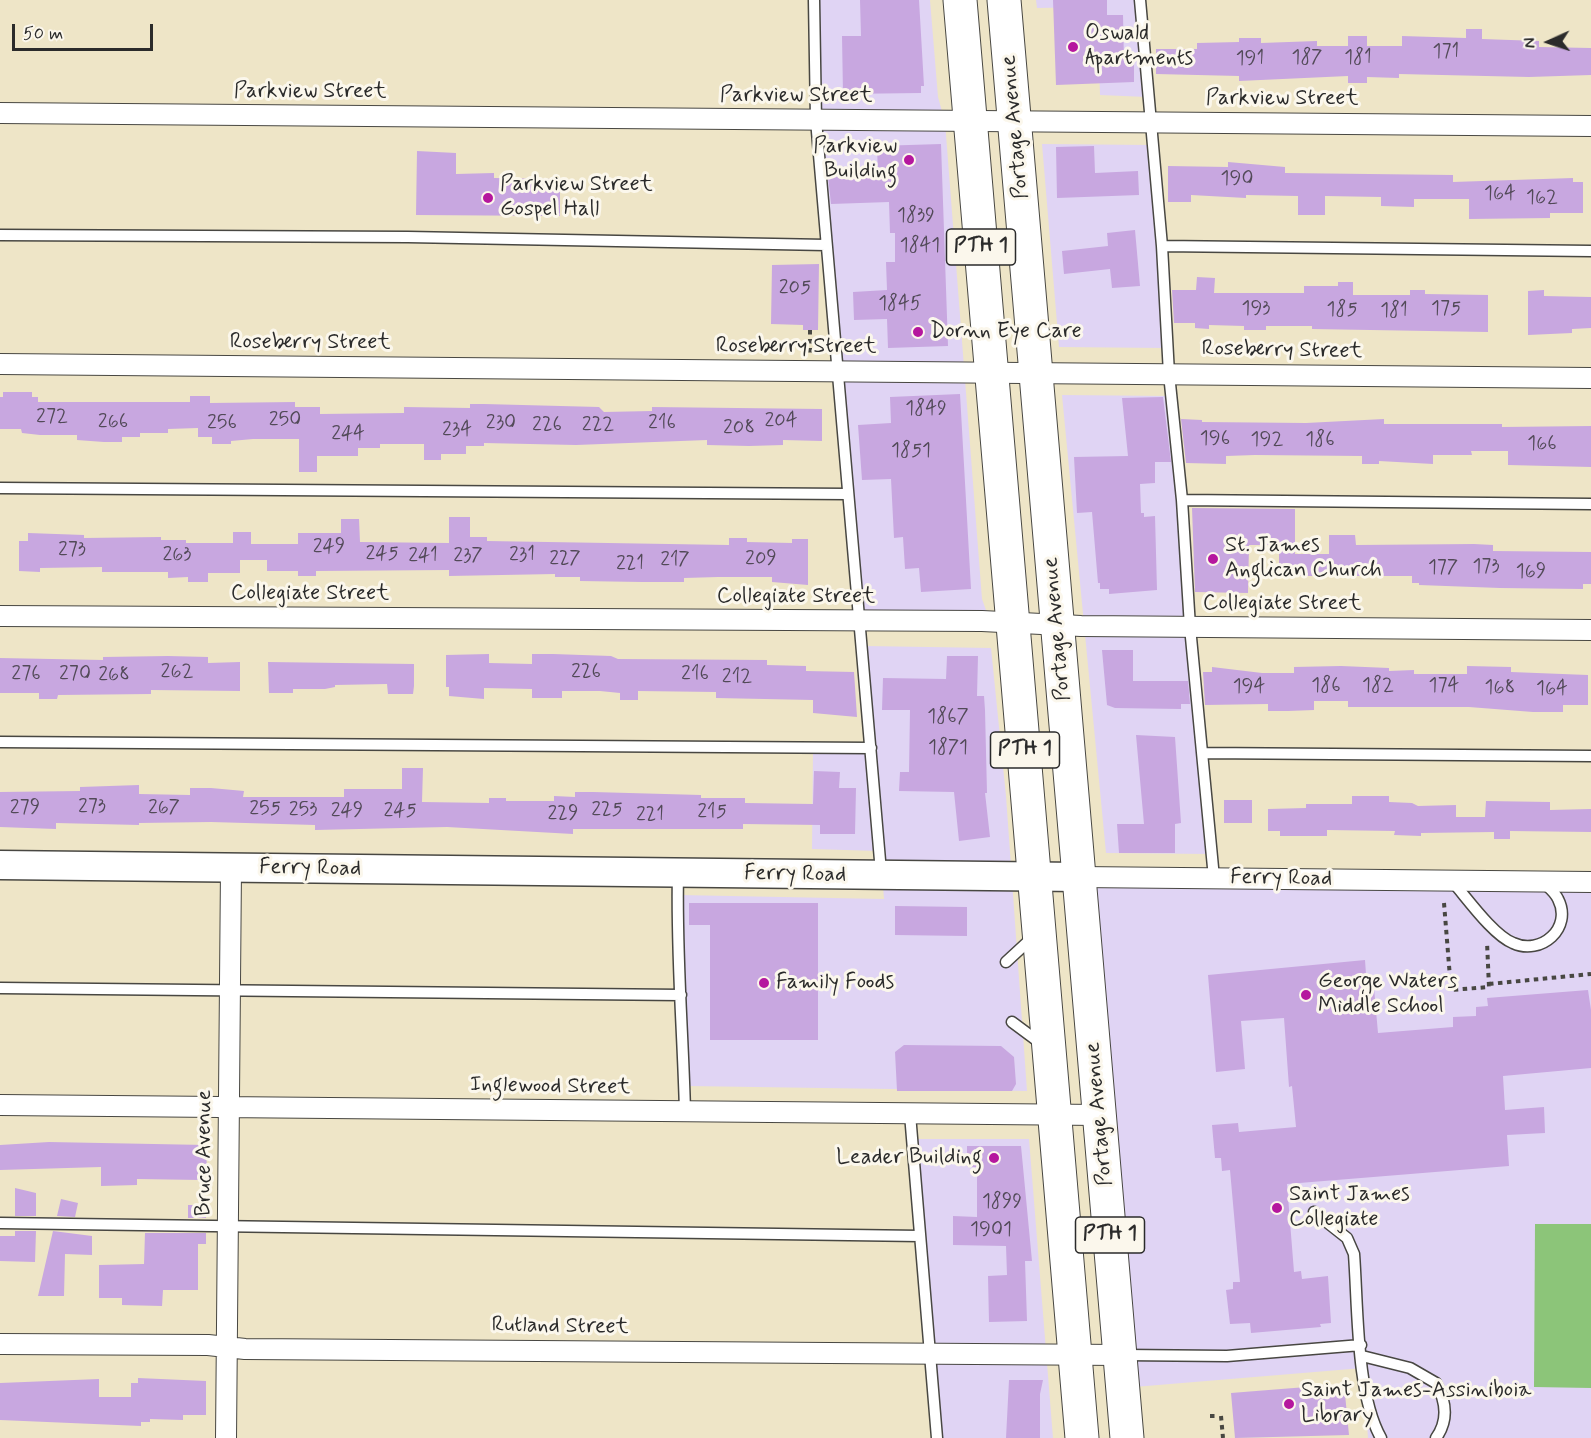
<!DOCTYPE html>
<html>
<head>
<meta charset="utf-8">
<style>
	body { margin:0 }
	#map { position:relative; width:1591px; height:1438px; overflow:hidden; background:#eee5c7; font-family:Mynerve,sans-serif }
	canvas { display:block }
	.north { position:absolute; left:1519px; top:12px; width:60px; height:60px; -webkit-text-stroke:4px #fbf7ec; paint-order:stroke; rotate:267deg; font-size:16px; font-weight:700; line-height:24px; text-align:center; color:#2b2b2b }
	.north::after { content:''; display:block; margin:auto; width:21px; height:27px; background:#2b2b2b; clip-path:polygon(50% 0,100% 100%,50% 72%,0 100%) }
	.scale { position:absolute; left:12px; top:24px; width:141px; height:27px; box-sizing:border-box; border:3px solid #2b2b2b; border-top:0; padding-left:8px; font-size:18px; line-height:21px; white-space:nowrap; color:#2b2b2b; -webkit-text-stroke:4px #fbf7ec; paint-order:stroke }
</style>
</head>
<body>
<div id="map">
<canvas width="1591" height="1438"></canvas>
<div class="north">N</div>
<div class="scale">50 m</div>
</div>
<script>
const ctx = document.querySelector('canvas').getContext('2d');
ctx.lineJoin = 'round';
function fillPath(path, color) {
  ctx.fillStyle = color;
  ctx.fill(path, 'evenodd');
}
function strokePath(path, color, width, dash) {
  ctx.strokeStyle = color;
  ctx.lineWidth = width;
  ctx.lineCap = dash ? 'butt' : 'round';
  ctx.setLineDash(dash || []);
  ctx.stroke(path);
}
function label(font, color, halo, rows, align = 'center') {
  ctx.font = font + ' Mynerve,sans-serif';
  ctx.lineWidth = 6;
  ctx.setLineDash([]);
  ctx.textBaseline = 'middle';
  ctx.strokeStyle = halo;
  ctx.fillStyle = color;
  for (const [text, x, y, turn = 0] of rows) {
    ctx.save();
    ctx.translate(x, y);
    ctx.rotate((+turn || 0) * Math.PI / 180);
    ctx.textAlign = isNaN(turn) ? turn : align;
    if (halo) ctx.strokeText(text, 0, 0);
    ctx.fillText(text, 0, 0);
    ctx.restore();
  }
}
fillPath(new Path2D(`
	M 816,0 L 930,0 L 938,97 L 945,122 L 982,599 L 991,624 L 863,622 L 819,121 Z
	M 1036,0 L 1137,0 L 1147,97 L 1100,95 L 1097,7 L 1037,8 Z
	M 1042,144 L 1151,145 L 1166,348 L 1059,347 Z
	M 1062,395 L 1170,396 L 1210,854 L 1106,853 Z
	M 865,646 L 991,648 L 1006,796 L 1027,1091 L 687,1086 L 679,895 L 884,899 L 876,797 L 878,851 L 812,849 L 813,750 L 874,750 Z
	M 1079,877 L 1591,882 L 1591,1438 L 1368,1438 L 1363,1368 L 1122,1388 Z
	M 914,1139 L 1029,1139 L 1053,1438 L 940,1438 Z`), '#e0d4f4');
fillPath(new Path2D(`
	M 1535,1224 L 1591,1224 L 1591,1388 L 1534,1387 Z`), '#8cc579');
fillPath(new Path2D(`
	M 860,0 L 919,0 L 924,86 L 921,86 L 921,93 L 843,94 L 842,36 L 861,36 Z
	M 1053,0 L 1107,0 L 1107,15 L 1123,15 L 1124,63 L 1134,63 L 1134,82 L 1056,85 Z
	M 1466,29 L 1482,29 L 1482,39 L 1539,41 L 1539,47 L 1591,48 L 1591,75 L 1529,77 L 1399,74 L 1399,78 L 1367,77 L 1367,83 L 1348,83 L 1348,76 L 1239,81 L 1239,76 L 1156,74 L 1156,49 L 1197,49 L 1197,43 L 1239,42 L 1239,38 L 1261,38 L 1261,43 L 1317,41 L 1317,46 L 1348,46 L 1348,36 L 1367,36 L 1367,46 L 1402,46 L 1402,36 L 1466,38 Z
	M 941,144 L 948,346 L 888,348 L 887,319 L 854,320 L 853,292 L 887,290 L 886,262 L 895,262 L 895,233 L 890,233 L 889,202 L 831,204 L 828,176 L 878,174 L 877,146 Z
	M 1094,146 L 1095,173 L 1138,171 L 1139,195 L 1057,198 L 1056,147 Z
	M 417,151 L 456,153 L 456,174 L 494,173 L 494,178 L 560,179 L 560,216 L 416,215 Z
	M 1228,162 L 1285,167 L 1285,173 L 1453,175 L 1453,182 L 1573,178 L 1573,182 L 1583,182 L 1583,213 L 1550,213 L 1550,218 L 1469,219 L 1469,199 L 1414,199 L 1414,207 L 1381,206 L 1381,197 L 1325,196 L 1325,215 L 1298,215 L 1298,196 L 1246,195 L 1246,198 L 1191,195 L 1191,202 L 1168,202 L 1168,166 L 1228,167 Z
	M 1135,230 L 1140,286 L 1112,288 L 1110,269 L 1064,274 L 1062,251 L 1108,246 L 1107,233 Z
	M 819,264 L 818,330 L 803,330 L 803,325 L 771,324 L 772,265 Z
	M 1197,277 L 1215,278 L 1214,293 L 1304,293 L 1304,286 L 1338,286 L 1338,282 L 1353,282 L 1353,295 L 1410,295 L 1410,290 L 1425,290 L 1425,294 L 1488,295 L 1488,332 L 1312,329 L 1312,326 L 1266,326 L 1266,330 L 1244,330 L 1244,326 L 1209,325 L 1209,329 L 1195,328 L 1195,323 L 1174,323 L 1172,290 L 1196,290 Z
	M 1544,290 L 1544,296 L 1591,297 L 1591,328 L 1572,329 L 1572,333 L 1528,335 L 1528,291 Z
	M 3,392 L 32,392 L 32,397 L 38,397 L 38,402 L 190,402 L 190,396 L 210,396 L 210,403 L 295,402 L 295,407 L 320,407 L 320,414 L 404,413 L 404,407 L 470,408 L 470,404 L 484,404 L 599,407 L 604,412 L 652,411 L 652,407 L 822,409 L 822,441 L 783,440 L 783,445 L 749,446 L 707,445 L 707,440 L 576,445 L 484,443 L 484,446 L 466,446 L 466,454 L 441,454 L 441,460 L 424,460 L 424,444 L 380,444 L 380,448 L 358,448 L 358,456 L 317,456 L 317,472 L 299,472 L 299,439 L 253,439 L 231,441 L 231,444 L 212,444 L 212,437 L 198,437 L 198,428 L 168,429 L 168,433 L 140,433 L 140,437 L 122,437 L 122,442 L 104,442 L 77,440 L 77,435 L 40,435 L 22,433 L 21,429 L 0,429 L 0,397 L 3,397 Z
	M 960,394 L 971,589 L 921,592 L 919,568 L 905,569 L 903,537 L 894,538 L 891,479 L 862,480 L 858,425 L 891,423 L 890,397 Z
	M 1163,397 L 1171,462 L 1155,462 L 1155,483 L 1140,484 L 1141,513 L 1144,513 L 1144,517 L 1155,516 L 1157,590 L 1109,594 L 1109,589 L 1100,589 L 1100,583 L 1098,583 L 1092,512 L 1077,513 L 1074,457 L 1128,456 L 1122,398 Z
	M 1181,419 L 1202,420 L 1202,422 L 1306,423 L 1384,419 L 1384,424 L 1502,424 L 1502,427 L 1591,426 L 1591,467 L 1508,465 L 1508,451 L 1471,451 L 1472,455 L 1433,455 L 1433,464 L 1379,461 L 1379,464 L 1362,464 L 1362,456 L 1255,455 L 1226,456 L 1226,464 L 1186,463 Z
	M 1192,508 L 1295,509 L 1295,554 L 1329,554 L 1329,535 L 1355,535 L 1356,545 L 1474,544 L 1493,545 L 1493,551 L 1591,552 L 1591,584 L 1583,584 L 1583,589 L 1500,588 L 1419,585 L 1419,583 L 1412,583 L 1412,576 L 1279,576 L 1279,545 L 1249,545 L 1248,593 L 1195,592 Z
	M 449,517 L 470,517 L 470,537 L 487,537 L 487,541 L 729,545 L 729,538 L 747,538 L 747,542 L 792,543 L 792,539 L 808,539 L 808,585 L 772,582 L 772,577 L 718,577 L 684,578 L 684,582 L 642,582 L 580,581 L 580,577 L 555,577 L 555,574 L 449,576 L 449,570 L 316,571 L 316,576 L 298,576 L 298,571 L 267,571 L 267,560 L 240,560 L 240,573 L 208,573 L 208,582 L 188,582 L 188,577 L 168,578 L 168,572 L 102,572 L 102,567 L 40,568 L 40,572 L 19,571 L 19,541 L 28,541 L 28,533 L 84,535 L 84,538 L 161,537 L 161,540 L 186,540 L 186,543 L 233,543 L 233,532 L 251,532 L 251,544 L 298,544 L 298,533 L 341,533 L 341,519 L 359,519 L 360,542 L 449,543 Z
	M 1102,650 L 1133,650 L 1133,681 L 1188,681 L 1190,704 L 1181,704 L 1181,709 L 1115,708 L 1107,705 Z
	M 489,654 L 489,663 L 532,664 L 532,654 L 553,654 L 611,656 L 618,659 L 767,660 L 767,665 L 806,666 L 806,671 L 854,672 L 857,717 L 813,713 L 813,700 L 716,698 L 716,692 L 638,691 L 638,700 L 620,700 L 620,693 L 600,691 L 562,691 L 562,698 L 532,698 L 532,689 L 484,688 L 484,699 L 449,696 L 449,687 L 446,687 L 446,655 Z
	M 168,656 L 208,657 L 208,663 L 240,662 L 240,691 L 151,690 L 151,694 L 58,695 L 57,699 L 39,699 L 39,693 L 0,693 L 0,658 L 103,660 L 103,657 Z
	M 947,656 L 978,656 L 977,696 L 984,696 L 985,710 L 987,793 L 985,793 L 990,837 L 959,841 L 954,792 L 899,791 L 900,772 L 909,772 L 910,710 L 882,710 L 883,678 L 946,679 Z
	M 268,662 L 414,664 L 414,686 L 413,694 L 388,694 L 387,684 L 335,685 L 335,687 L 325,689 L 293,689 L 293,693 L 269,693 Z
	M 1341,666 L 1389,668 L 1389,671 L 1414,670 L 1414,674 L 1467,674 L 1467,666 L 1511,667 L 1511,672 L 1588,675 L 1588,705 L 1563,705 L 1563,712 L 1533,712 L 1469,707 L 1348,707 L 1348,701 L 1314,701 L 1314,710 L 1288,711 L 1268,711 L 1268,704 L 1205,705 L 1203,672 L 1212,672 L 1212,667 L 1262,673 L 1294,673 L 1294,667 Z
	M 1136,735 L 1175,737 L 1181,823 L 1175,824 L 1175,853 L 1119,853 L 1117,824 L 1144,824 Z
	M 402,768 L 423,768 L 422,802 L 489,803 L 489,798 L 506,798 L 506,801 L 554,801 L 554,796 L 575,797 L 575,792 L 593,792 L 701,795 L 701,798 L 745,798 L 745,803 L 813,804 L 814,771 L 840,772 L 839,788 L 856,788 L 855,834 L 820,834 L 820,825 L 743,824 L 743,829 L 573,829 L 573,834 L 447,827 L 315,830 L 315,825 L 211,822 L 139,823 L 139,825 L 56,823 L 56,829 L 0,827 L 0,792 L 80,791 L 80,787 L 139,785 L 139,794 L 190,795 L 190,788 L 211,788 L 244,791 L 243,797 L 344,797 L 344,789 L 402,789 Z
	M 1352,796 L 1389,796 L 1389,802 L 1412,803 L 1418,806 L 1456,805 L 1456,817 L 1485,817 L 1486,801 L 1550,802 L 1550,810 L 1591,809 L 1591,832 L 1510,831 L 1510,839 L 1494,839 L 1494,832 L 1421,833 L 1421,836 L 1394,835 L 1395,831 L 1327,830 L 1327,836 L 1280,836 L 1280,831 L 1268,831 L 1268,809 L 1306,808 L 1306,804 L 1352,804 Z
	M 1224,800 L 1252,800 L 1252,823 L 1224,823 Z
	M 689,903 L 818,903 L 818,1040 L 710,1040 L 710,925 L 689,925 Z
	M 895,906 L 967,907 L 967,936 L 895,935 Z
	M 1365,960 L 1367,989 L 1374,988 L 1378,1033 L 1453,1027 L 1453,1017 L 1476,1016 L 1476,1007 L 1488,1006 L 1487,998 L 1588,990 L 1591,1010 L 1591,1068 L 1503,1076 L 1505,1110 L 1544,1107 L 1545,1133 L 1507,1135 L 1509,1166 L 1287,1184 L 1294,1272 L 1301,1271 L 1302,1279 L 1328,1276 L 1331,1323 L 1320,1324 L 1321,1327 L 1251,1333 L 1250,1323 L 1230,1324 L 1226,1290 L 1233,1289 L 1233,1282 L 1240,1282 L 1230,1170 L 1222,1171 L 1221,1158 L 1215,1158 L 1212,1125 L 1238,1123 L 1239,1132 L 1296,1127 L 1292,1086 L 1289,1087 L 1284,1018 L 1241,1021 L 1245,1069 L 1216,1072 L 1208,975 Z
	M 904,1045 L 1001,1046 L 1014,1057 L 1016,1084 L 1012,1091 L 897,1091 L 895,1052 Z
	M 49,1142 L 206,1145 L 207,1172 L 199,1172 L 200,1180 L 137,1179 L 137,1185 L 101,1186 L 101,1167 L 0,1170 L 0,1145 Z
	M 967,1146 L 1021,1146 L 1032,1261 L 1025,1261 L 1027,1321 L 989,1322 L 988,1276 L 1007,1275 L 1006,1246 L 953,1245 L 953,1216 L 977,1217 L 977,1167 L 967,1167 Z
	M 15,1188 L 36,1193 L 36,1216 L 15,1216 Z
	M 61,1199 L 78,1203 L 75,1217 L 57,1216 Z
	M 188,1205 L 206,1205 L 206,1218 L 188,1218 Z
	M 15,1231 L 36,1231 L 35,1262 L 0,1261 L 0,1236 L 15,1236 Z
	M 53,1231 L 92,1236 L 92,1255 L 65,1254 L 64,1296 L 38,1296 Z
	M 145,1233 L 206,1233 L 206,1244 L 198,1244 L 198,1290 L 163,1290 L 162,1306 L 122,1305 L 122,1298 L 99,1298 L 99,1265 L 144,1264 Z
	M 138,1378 L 206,1381 L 206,1415 L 183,1415 L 183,1420 L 150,1419 L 150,1422 L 141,1422 L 141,1426 L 0,1420 L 0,1383 L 99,1379 L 99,1397 L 131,1397 L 131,1383 L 138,1383 Z
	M 1009,1380 L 1043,1380 L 1040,1394 L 1040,1438 L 1006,1438 Z
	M 1344,1384 L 1349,1435 L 1235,1438 L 1231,1393 Z`), '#c8a7e0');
const service = new Path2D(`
	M 814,0 L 816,120 L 881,872
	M 1140,0 L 1162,246 L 1169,374 L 1182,500 L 1190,627 L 1214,878
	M 0,235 L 408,237 L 826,245
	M 1162,246 L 1591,251
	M 0,488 L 848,494
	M 1182,500 L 1591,504
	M 0,742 L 871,748
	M 1203,753 L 1591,756
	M 678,873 C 676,953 683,1032 685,1112
	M 1452,881 C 1467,898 1493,935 1513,943 C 1541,956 1573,928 1558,899 C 1555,892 1548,887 1543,882
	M 1006,962 L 1032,938
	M 0,988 L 681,995
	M 1012,1022 L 1043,1045
	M 910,1114 L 937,1438
	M 1314,1212 L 1347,1238 L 1354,1254 C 1358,1307 1356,1394 1381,1438
	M 0,1223 L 920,1236
	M 1124,1355 L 1227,1356 L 1361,1345
	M 1362,1356 L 1410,1368 L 1436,1383 C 1446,1401 1449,1420 1436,1438`);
const minor = new Path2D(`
	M 0,113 L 1591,126
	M 0,364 L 1591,378
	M 0,616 L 982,621 L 1081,626 L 1591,630
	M 1079,877 L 1591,882
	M 0,1105 L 1100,1115
	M 0,1344 L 208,1345 L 245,1349 L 1121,1355
	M 226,1438 L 231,868`);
const secondary = new Path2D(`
	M 0,865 L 1079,877`);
const trunk = new Path2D(`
	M 960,0 L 1082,1438
	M 1004,0 L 1127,1438`);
strokePath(service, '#484742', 13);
strokePath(minor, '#484742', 22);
strokePath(secondary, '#484742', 31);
strokePath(trunk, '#484742', 35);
strokePath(new Path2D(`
	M 810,330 L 810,353
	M 1444,903 L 1451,990 L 1489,987 L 1487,942
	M 1489,984 L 1591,974
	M 1210,1416 L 1217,1416
	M 1221,1416 L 1223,1438`), '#484742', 4, [4.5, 4.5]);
strokePath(service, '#fff', 10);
strokePath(minor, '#fff', 20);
strokePath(secondary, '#fff', 28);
strokePath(trunk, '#fff', 33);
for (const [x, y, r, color] of [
	[1073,47,6,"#b5179e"],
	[909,160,6,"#b5179e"],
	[488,198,6,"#b5179e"],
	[918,332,6,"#b5179e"],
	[1213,559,6,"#b5179e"],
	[764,983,6,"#b5179e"],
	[1306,995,6,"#b5179e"],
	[994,1158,6,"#b5179e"],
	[1277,1208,6,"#b5179e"],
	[1289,1404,6,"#b5179e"]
]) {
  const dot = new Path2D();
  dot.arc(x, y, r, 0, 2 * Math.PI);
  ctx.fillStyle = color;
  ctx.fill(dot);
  strokePath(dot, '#fbf7ec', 2);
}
label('20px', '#524a58', null, [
	["171",1446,53],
	["187",1307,59],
	["181",1358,59],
	["191",1250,60],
	["190",1237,180],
	["164",1500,195],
	["162",1542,199],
	["1839",916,217],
	["1841",920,247],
	["205",795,289],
	["1845",900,305],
	["193",1256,310],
	["175",1446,310],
	["185",1342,311],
	["181",1394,312],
	["1849",926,410],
	["272",52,418],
	["250",285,421],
	["204",781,422],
	["266",113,423],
	["256",222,424],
	["230",501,424],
	["216",662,424],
	["226",547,426],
	["222",598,426],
	["208",739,429],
	["234",457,431],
	["244",348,435],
	["196",1215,440],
	["192",1267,441],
	["186",1320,441],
	["166",1542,445],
	["1851",911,452],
	["249",329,548],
	["273",72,551],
	["245",382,555],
	["263",177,556],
	["231",522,556],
	["241",423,557],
	["237",468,557],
	["227",565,560],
	["209",761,560],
	["217",675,561],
	["221",630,565],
	["173",1486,568],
	["177",1443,569],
	["169",1531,573],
	["262",177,673],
	["226",586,673],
	["276",26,675],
	["270",75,675],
	["216",695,675],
	["268",114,676],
	["212",737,678],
	["186",1326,687],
	["182",1378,687],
	["174",1444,687],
	["194",1249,688],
	["168",1500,689],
	["164",1552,690],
	["1867",948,718],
	["1871",948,749],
	["273",92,808],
	["279",25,809],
	["267",164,809],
	["255",265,810],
	["253",303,811],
	["225",607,811],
	["249",347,812],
	["245",400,812],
	["215",712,813],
	["229",563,815],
	["221",650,816],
	["1899",1002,1203],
	["1901",991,1231]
]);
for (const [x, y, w] of [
	[981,247,69],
	[1025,750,69],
	[1110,1235,69]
]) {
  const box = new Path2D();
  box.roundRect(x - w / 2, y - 18, w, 36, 4.5);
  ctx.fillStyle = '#fbf7ec';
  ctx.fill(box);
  strokePath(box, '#2b2b2b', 1.5);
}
label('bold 21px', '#2b2b2b', null, [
	["PTH 1",981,247],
	["PTH 1",1025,750],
	["PTH 1",1110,1235]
]);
label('22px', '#2b2b2b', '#fbf7ec', [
	["Oswald",1085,34],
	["Apartments",1085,59],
	["Parkview",897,147,"right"],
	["Building",897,172,"right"],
	["Parkview Street",500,185],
	["Gospel Hall",500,210],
	["Dornn Eye Care",930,332],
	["St. James",1225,546],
	["Anglican Church",1225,571],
	["George Waters",1318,982],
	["Middle School",1318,1007],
	["Family Foods",776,983],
	["Leader Building",982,1158,"right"],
	["Saint James",1289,1195],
	["Collegiate",1289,1220],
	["Saint James-Assiniboia",1301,1391],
	["Library",1301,1416]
], 'left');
label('22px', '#2b2b2b', '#fbf7ec', [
	["Parkview Street",310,92],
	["Parkview Street",796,96],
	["Parkview Street",1282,99],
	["Portage Avenue",1016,127,-95],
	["Roseberry Street",310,343],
	["Roseberry Street",796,347],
	["Roseberry Street",1282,351,1],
	["Collegiate Street",310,594],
	["Collegiate Street",796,597],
	["Collegiate Street",1282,604],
	["Portage Avenue",1058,629,-95],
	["Ferry Road",310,869,1],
	["Ferry Road",795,875,1],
	["Ferry Road",1281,879,1],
	["Inglewood Street",550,1087,1],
	["Portage Avenue",1100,1114,-95],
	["Bruce Avenue",205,1153,-90],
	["Rutland Street",560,1327,1]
]);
</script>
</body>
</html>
